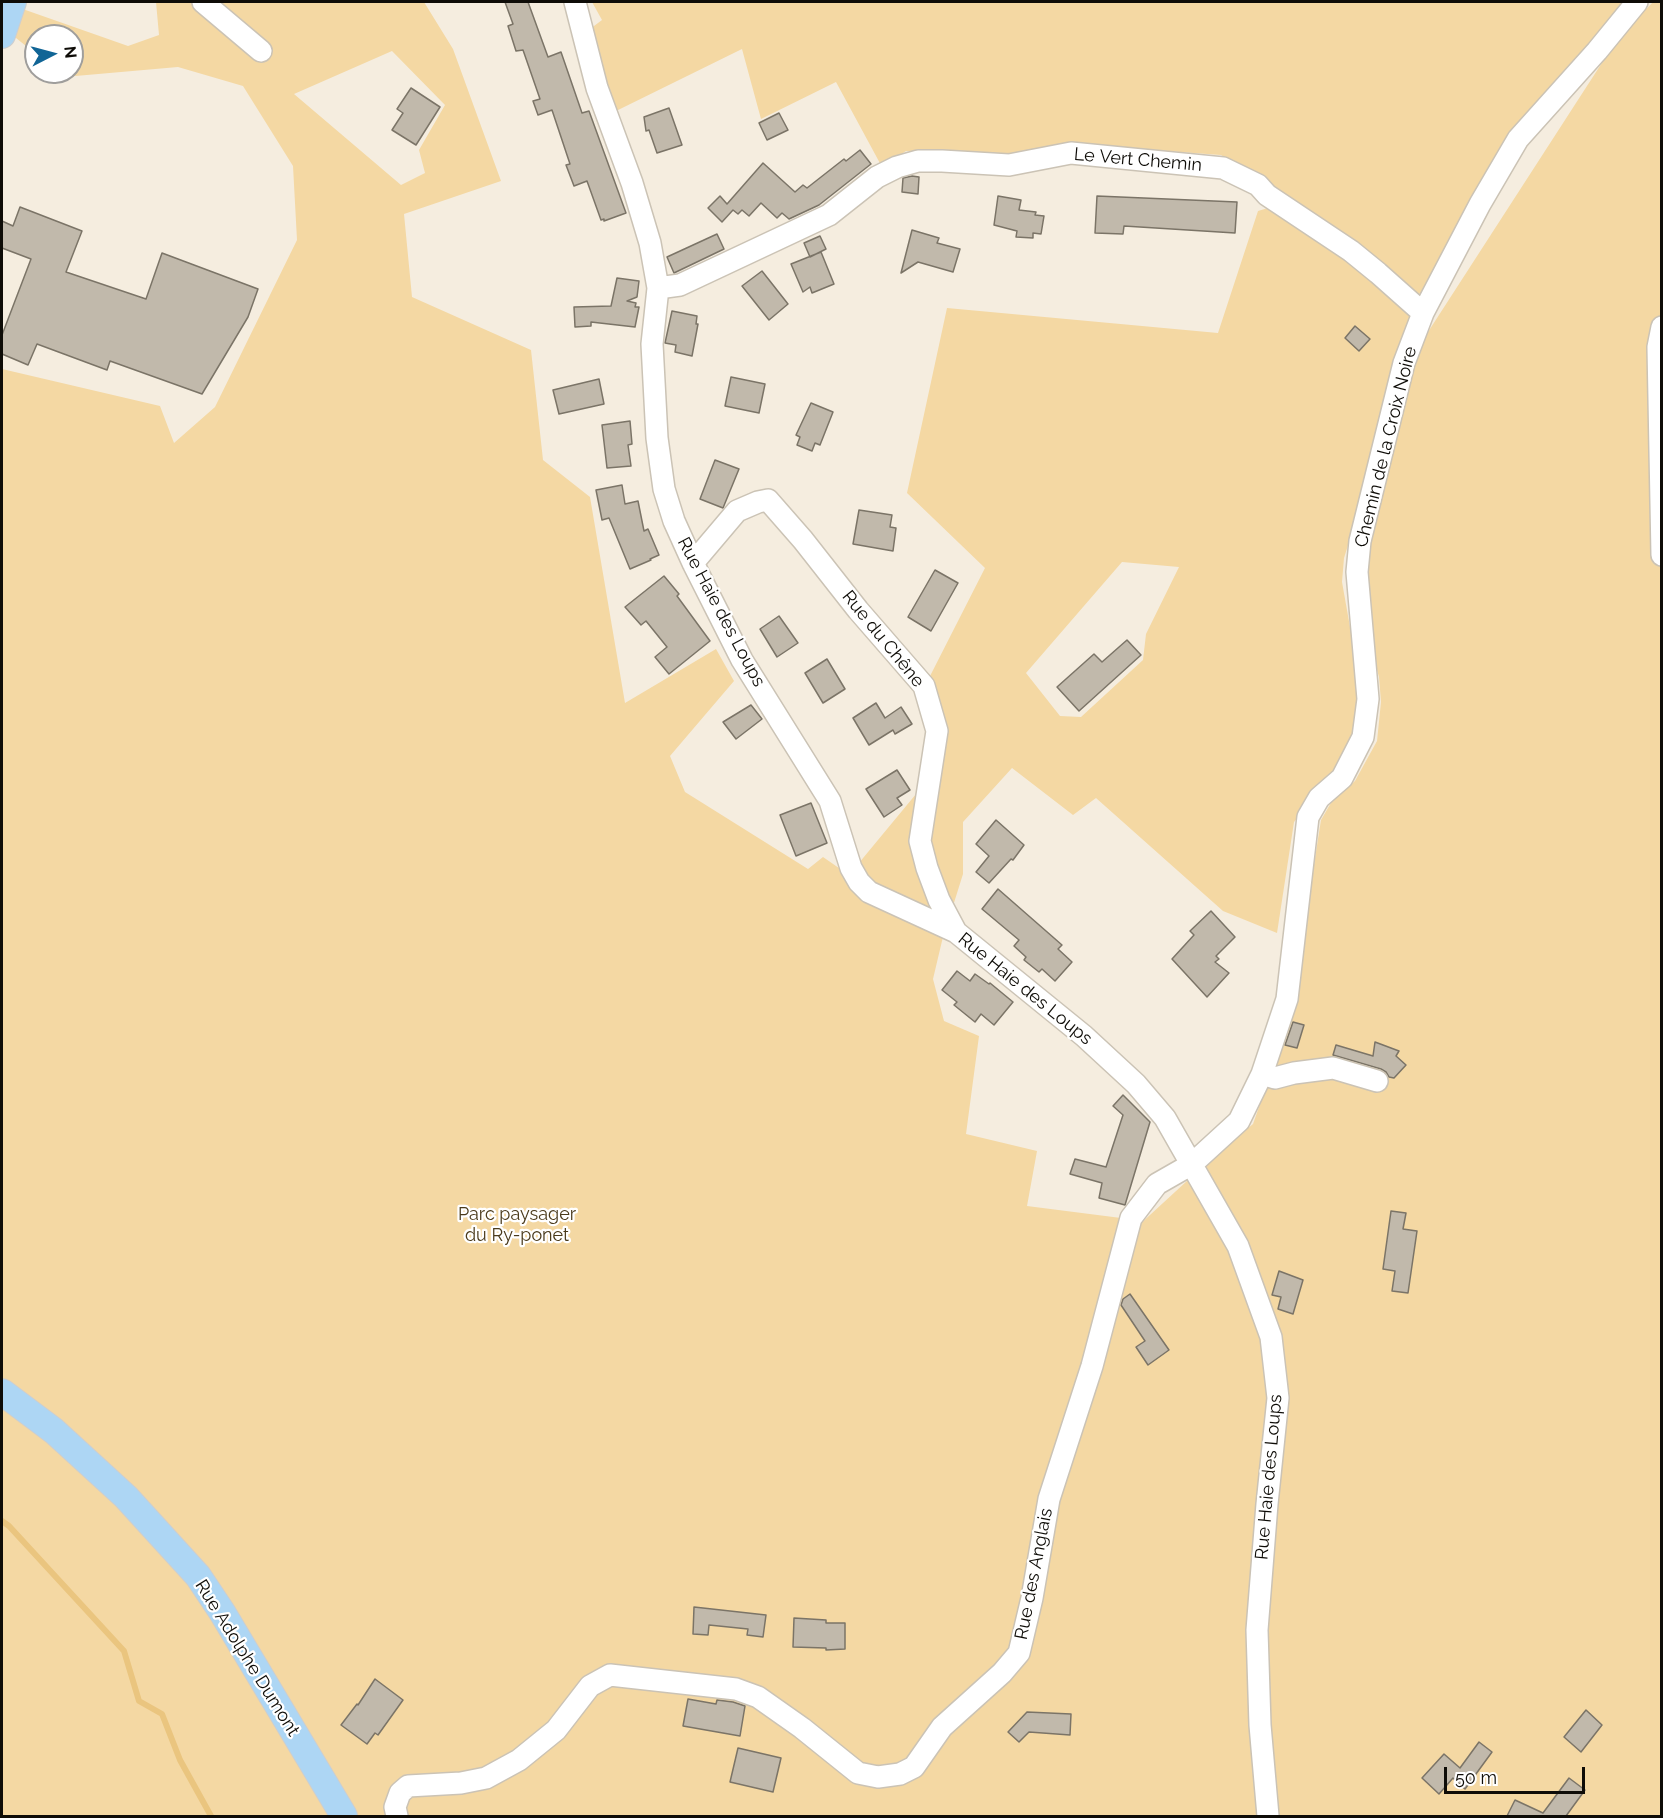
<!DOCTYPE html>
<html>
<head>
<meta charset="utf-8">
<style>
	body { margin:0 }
	#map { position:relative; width:1663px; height:1818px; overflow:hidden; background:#f5eddf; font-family:Raleway,sans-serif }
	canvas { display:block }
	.frame { position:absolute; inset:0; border:3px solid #0e0c07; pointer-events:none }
	.north { position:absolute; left:24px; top:24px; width:60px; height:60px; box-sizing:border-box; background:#fff; border:2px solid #9f9e9c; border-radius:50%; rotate:84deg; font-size:16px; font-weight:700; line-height:24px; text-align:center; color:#0e0c07 }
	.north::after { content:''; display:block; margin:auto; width:21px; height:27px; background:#116596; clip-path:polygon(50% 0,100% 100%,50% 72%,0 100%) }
	.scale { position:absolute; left:1444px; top:1767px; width:141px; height:27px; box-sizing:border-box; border:3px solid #0e0c07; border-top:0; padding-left:8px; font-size:18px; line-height:21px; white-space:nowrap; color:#0e0c07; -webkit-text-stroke:4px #fff; paint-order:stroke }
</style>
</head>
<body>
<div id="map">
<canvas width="1663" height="1818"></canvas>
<div class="frame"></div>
<div class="north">N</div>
<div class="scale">50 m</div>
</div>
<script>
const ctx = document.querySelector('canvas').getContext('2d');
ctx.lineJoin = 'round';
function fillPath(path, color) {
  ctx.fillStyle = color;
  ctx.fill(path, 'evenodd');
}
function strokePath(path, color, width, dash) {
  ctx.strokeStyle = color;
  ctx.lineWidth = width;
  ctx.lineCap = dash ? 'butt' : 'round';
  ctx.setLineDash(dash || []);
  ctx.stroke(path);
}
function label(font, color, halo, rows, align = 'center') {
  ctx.font = font + ' Raleway,sans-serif';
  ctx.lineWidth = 4.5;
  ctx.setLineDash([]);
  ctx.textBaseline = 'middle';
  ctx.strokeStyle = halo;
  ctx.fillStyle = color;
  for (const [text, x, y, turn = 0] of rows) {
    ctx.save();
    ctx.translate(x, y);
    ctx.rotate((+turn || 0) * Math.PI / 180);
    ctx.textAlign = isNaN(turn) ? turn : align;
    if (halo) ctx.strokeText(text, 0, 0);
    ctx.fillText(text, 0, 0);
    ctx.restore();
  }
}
fillPath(new Path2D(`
	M 156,2 L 424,2 L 453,49 L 501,181 L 404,214 L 412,297 L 531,350 L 543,460 L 590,497 L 625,703 L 716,649 L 734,681 L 670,756 L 685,792 L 808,869 L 823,857 L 849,875 L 921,788 L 938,729 L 928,680 L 985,568 L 907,493 L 947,308 L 1218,333 L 1258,211 L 1268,208 L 1365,270 L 1411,316 L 1368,482 L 1344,558 L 1342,582 L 1358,672 L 1359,693 L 1355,723 L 1342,765 L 1294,822 L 1277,933 L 1223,911 L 1096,798 L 1073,815 L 1012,768 L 963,822 L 963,874 L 942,941 L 933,979 L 944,1021 L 979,1036 L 966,1134 L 1037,1151 L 1027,1206 L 1121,1218 L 1138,1226 L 1200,1169 L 1253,1124 L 1271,1073 L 1293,998 L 1321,820 L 1332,801 L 1355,781 L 1377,741 L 1381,702 L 1379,677 L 1363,619 L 1364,549 L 1417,349 L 1618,38 L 1653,2 L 1661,2 L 1661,1816 L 2,1816 L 2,369 L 160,406 L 174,443 L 215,407 L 297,240 L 293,166 L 243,86 L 178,67 L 64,77 L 58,72 L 72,72 L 72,36 L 36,36 L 36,54 L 11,34 L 17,7 L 128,46 L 159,35 ZM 392,51 L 445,105 L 419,150 L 425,173 L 401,185 L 294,94 ZM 1122,562 L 1179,567 L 1146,634 L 1143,660 L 1081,717 L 1060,716 L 1026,673 Z
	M 592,2 L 1632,2 L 1516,135 L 1428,290 L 1416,295 L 1341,235 L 1221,155 L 1071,144 L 1005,155 L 906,151 L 882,167 L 836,82 L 761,119 L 742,49 L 614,112 L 586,32 L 602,20 Z`), '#f4d8a3');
strokePath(new Path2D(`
	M 2,1521 L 9,1526 L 124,1651 L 139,1701 L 162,1714 L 180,1760 L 211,1816`), '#eac57f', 6);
const building = new Path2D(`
	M 505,2 L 528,2 L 548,57 L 561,52 L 582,113 L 589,111 L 626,213 L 604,221 L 604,219 L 601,220 L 587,181 L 574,186 L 566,165 L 570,164 L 552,110 L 538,115 L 533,101 L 540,99 L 523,50 L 516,51 L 508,26 L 513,24 Z
	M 411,88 L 440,107 L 416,145 L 392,130 L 403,113 L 397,109 Z
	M 669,108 L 682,145 L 657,153 L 649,130 L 646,131 L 644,117 Z
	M 779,113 L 788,130 L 767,140 L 759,123 Z
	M 860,150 L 871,164 L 819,205 L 789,219 L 782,213 L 777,218 L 761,203 L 749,216 L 742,210 L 738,214 L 733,210 L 722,222 L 708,208 L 720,196 L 727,204 L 763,163 L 795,192 L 803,185 L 807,188 L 844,159 L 846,161 Z
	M 912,176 L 919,177 L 918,194 L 902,192 L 903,178 Z
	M 998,196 L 1021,200 L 1019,210 L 1036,212 L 1035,215 L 1044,216 L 1041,234 L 1033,233 L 1033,238 L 1016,237 L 1017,231 L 994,225 Z
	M 1097,196 L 1237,202 L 1235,233 L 1124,226 L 1123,234 L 1095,233 Z
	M 20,207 L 82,231 L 66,272 L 146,299 L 162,253 L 258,289 L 248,317 L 202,394 L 110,361 L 107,370 L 37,344 L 28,365 L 2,354 L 2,335 L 31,259 L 2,248 L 2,221 L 13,226 Z
	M 912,230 L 939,238 L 937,243 L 960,249 L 953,272 L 918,262 L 901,273 Z
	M 717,234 L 724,249 L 674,273 L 667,257 Z
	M 820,236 L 826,249 L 810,257 L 804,243 Z
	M 821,252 L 834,284 L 812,293 L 810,287 L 803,292 L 791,264 Z
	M 762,271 L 788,304 L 769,320 L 742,286 Z
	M 617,278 L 639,281 L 637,297 L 627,301 L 636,303 L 635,307 L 639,307 L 635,327 L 591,322 L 591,326 L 575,327 L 574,307 L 611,306 Z
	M 672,311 L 697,316 L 696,324 L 698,324 L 692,356 L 675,352 L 676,345 L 665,343 Z
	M 1355,326 L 1370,339 L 1359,351 L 1345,338 Z
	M 731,377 L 765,384 L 759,413 L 725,406 Z
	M 599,379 L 604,404 L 559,414 L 553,390 Z
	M 811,403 L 833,412 L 820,445 L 815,443 L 812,451 L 797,445 L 800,437 L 796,435 Z
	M 630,421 L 632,444 L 628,445 L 631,466 L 607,468 L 602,425 Z
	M 715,460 L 739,469 L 723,508 L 700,499 Z
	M 622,485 L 625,504 L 638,501 L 644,531 L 648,529 L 659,555 L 650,559 L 651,560 L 630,569 L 609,518 L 602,520 L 596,490 Z
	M 859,510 L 892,515 L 890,527 L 896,528 L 893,551 L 853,544 Z
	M 935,570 L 958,583 L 931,631 L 908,617 Z
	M 664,576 L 679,594 L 677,596 L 710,641 L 669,674 L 655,657 L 667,647 L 646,621 L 641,625 L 625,607 Z
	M 779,616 L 798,643 L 777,657 L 760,629 Z
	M 1127,640 L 1141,655 L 1079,711 L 1057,687 L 1094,654 L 1102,662 Z
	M 827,659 L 845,689 L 823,703 L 805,673 Z
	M 876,703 L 885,718 L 901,707 L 912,724 L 895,734 L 893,730 L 869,745 L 853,718 Z
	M 751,705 L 762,719 L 736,739 L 723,722 Z
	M 897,770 L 910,790 L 897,798 L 902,805 L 884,817 L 866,789 Z
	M 811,803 L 827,843 L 796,856 L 780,815 Z
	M 996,820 L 1024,845 L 1013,860 L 1011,859 L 989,883 L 976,872 L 989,856 L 976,844 Z
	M 998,889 L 1062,945 L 1058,949 L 1072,962 L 1055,981 L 1042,969 L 1039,972 L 1024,960 L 1026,957 L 1014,946 L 1019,940 L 982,909 Z
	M 1211,911 L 1235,937 L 1216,956 L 1219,959 L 1215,962 L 1229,973 L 1207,997 L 1172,959 L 1194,935 L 1190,931 Z
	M 957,971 L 970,981 L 975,974 L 989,984 L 990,983 L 1013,1002 L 994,1025 L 981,1014 L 975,1022 L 954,1005 L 957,1002 L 942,990 Z
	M 1293,1022 L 1304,1025 L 1297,1048 L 1285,1045 Z
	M 1375,1042 L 1399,1051 L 1396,1056 L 1406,1065 L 1394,1078 L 1389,1077 L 1386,1072 L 1381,1069 L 1333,1055 L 1336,1045 L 1373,1056 Z
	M 1123,1095 L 1150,1122 L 1125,1205 L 1099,1198 L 1102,1183 L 1070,1174 L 1075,1159 L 1106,1167 L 1123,1115 L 1113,1106 Z
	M 1391,1211 L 1406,1213 L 1403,1229 L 1417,1231 L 1408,1293 L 1392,1291 L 1395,1271 L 1383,1269 Z
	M 1279,1271 L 1303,1280 L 1293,1314 L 1278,1309 L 1281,1297 L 1272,1295 Z
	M 1130,1294 L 1169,1350 L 1148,1365 L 1136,1347 L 1145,1341 L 1121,1305 L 1123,1299 Z
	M 694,1607 L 766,1615 L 763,1637 L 747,1635 L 748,1629 L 709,1625 L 708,1635 L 693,1634 Z
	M 794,1618 L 826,1620 L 826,1623 L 845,1623 L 845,1649 L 826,1650 L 826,1648 L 793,1647 Z
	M 375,1679 L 403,1700 L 378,1735 L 375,1733 L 367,1744 L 341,1725 L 357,1704 L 358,1705 Z
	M 688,1699 L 716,1704 L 717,1700 L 733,1702 L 745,1706 L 740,1736 L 683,1726 Z
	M 1586,1710 L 1602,1725 L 1581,1752 L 1564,1737 Z
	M 1027,1712 L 1071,1714 L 1070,1735 L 1029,1732 L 1019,1742 L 1008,1732 Z
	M 1479,1742 L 1492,1752 L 1465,1789 L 1453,1778 L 1439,1794 L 1422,1778 L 1444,1754 L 1460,1768 Z
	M 738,1748 L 781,1758 L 773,1792 L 730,1782 Z
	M 1569,1778 L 1585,1790 L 1566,1816 L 1507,1816 L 1515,1800 L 1543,1813 Z`);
fillPath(building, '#c1b9ab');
strokePath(building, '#7b7467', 1.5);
const minor = new Path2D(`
	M 203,2 L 261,51
	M 575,2 L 597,88 L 632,183 L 650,243 L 658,288 L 652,344 L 657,438 L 664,489 L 674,521 L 693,563 L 742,660 L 830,801 L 851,868 L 859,882 L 869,892 L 956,932 L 1084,1036 L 1136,1084 L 1165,1118 L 1238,1246 L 1271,1337 L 1278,1398 L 1267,1504 L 1257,1630 L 1260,1725 L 1268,1816
	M 658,288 L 680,285 L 829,215 L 877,177 L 897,167 L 918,161 L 942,161 L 1009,165 L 1071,153 L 1223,168 L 1258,185 L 1267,195 L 1351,251 L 1378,273 L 1423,313
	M 1662,327 L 1658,347 L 1662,555
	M 693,563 L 737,511 L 758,502 L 768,500 L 803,540 L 858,610 L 924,686 L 937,731 L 920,841 L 927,868 L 939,900 L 956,932
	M 1262,1074 L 1275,1078 L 1294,1073 L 1333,1068 L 1377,1081
	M 397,1816 L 395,1807 L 400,1793 L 408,1786 L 461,1783 L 486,1778 L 519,1760 L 556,1730 L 590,1686 L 610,1675 L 736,1689 L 758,1697 L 802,1728 L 858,1773 L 878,1777 L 900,1774 L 914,1767 L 942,1727 L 1002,1673 L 1019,1653 L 1032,1598 L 1049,1499 L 1092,1366 L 1131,1218 L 1157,1184 L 1192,1164 L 1239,1121 L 1262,1074 L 1287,999 L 1308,817 L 1319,798 L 1342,778 L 1363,737 L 1368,699 L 1357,572 L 1360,541 L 1404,363 L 1423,313 L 1480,204 L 1518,139 L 1597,51 L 1637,2`);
const major = new Path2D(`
	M 2,35 L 13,2
	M 2,1392 L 54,1431 L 126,1497 L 198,1576 L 222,1612 L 344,1816`);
strokePath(minor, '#cbc3b5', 24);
strokePath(major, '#cfcecd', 28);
strokePath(minor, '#fff', 21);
strokePath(major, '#add6f4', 26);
label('18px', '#0e0c07', '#fff', [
	["Le Vert Chemin",1138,160,5],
	["Chemin de la Croix Noire",1386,447,-76],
	["Rue Haie des Loups",721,612,62],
	["Rue du Chêne",883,639,51],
	["Rue Haie des Loups",1025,989,39],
	["Rue Haie des Loups",1269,1477,-85],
	["Rue des Anglais",1034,1574,-79],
	["Rue Adolphe Dumont",247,1658,58]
]);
label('18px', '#4a3a1b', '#fff', [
	["Parc paysager",517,1215],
	["du Ry-ponet",517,1236]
]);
</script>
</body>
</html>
